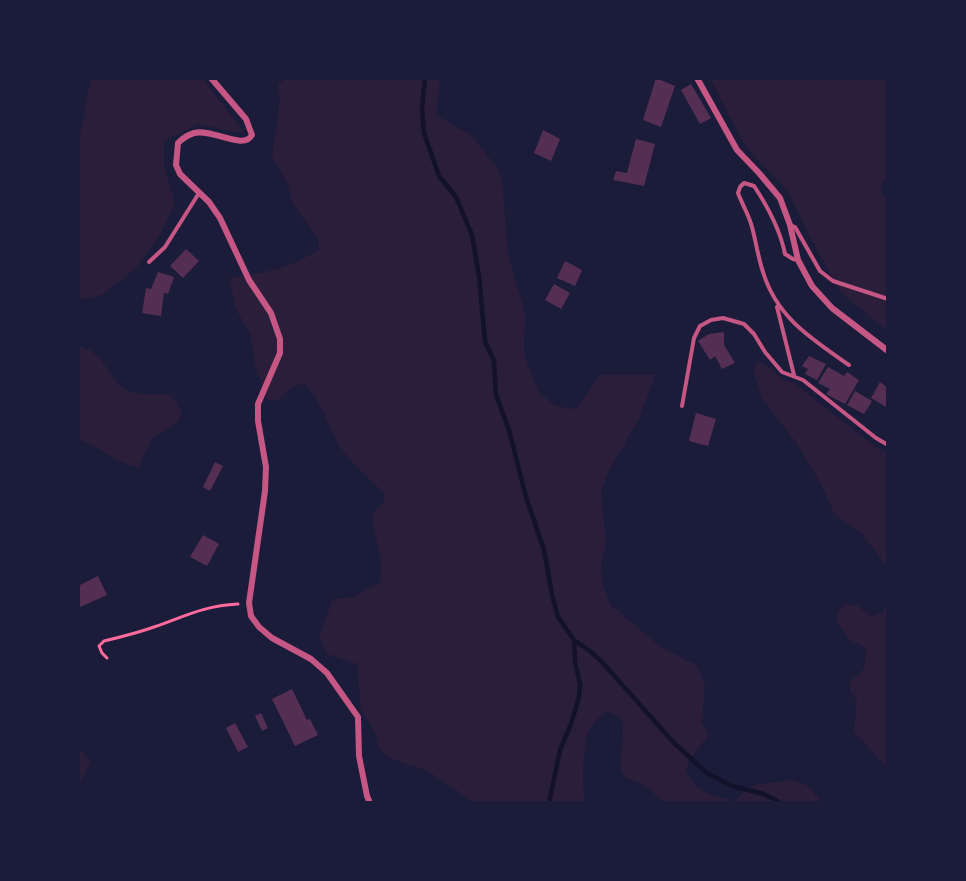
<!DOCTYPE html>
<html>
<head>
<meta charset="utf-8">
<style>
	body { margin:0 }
	#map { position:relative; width:966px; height:881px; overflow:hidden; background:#1b1b3a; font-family:Montserrat,sans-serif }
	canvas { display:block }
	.frame { position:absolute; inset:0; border:80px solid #1b1b3a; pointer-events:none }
</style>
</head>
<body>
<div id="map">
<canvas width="966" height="881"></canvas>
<div class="frame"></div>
</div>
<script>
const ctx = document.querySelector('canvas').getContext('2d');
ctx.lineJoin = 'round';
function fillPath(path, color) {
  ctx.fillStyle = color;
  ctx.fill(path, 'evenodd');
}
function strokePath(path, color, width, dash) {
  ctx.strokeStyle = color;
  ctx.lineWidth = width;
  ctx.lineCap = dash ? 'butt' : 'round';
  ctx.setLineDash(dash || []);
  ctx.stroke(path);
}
fillPath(new Path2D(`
	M 91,78 L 202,78 L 244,132 L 233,132 L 198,124 L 164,141 L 164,164 L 175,204 L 161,233 L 136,268 L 102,295 L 78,300 L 78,145 Z
	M 285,78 L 440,78 L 436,115 L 471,135 L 498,169 L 502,179 L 508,254 L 525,313 L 524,354 L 539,393 L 556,406 L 576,409 L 600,375 L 655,375 L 640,417 L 609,471 L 601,490 L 606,543 L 601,564 L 603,584 L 610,604 L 659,646 L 696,665 L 705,684 L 702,723 L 709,734 L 689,761 L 686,770 C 695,794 713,795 735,801 C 740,796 745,791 750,787 C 761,781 777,785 790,779 L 808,786 L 822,803 L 664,803 L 646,786 L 626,778 L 620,770 L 623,728 L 621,718 L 608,712 C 599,716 590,725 587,736 C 583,749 582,790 585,803 L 536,803 L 531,801 L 525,803 L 472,803 L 465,796 L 428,771 L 387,757 L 378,747 L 377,736 L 361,709 L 357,664 L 327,654 L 319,636 L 333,599 L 353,597 L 380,582 L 381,561 L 372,520 L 375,510 L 383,504 L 385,494 C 370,479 351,463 339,445 C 328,427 320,396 304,384 L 294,386 L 277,401 L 266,399 L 255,364 L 250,333 L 235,308 L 230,278 C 266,272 288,270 319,249 L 318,239 L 293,204 L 288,184 L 272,158 L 280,96 L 278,86 Z
	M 710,78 L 888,78 L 888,178 L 884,180 L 881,191 L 888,203 L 888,331 L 841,293 L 812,241 L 787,190 L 745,146 Z
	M 78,346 C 108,352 107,382 129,391 C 140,396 159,394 171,395 L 182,413 L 178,422 L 152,439 L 138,467 C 117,464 99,446 78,439 Z
	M 760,361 L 784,380 L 794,383 L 877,448 L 888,453 L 888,568 L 861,533 L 835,515 L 822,486 L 796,442 L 762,399 L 754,375 L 755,364 Z
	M 845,604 L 856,605 L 872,616 L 882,612 L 888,604 L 888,769 L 854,732 L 857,701 L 851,693 L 849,683 L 864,669 L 866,649 L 848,638 L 836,621 L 838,611 Z
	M 78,747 L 91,762 L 78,785 Z`), '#2a1e3b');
strokePath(new Path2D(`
	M 425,78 L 422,109 L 424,133 L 439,176 L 456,197 L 472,235 L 479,276 L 485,341 L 494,361 L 496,395 L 509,430 L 526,497 L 544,550 L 552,595 L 558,617 L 574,640 L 575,662 L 580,684 L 579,697 L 571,724 L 560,750 L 549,803
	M 574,640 L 590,651 L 601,661 L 674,743 L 707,773 L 732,786 L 764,794 L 781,803`), '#12122b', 4.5);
fillPath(new Path2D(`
	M 656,78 L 675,86 L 661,127 L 643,120 Z
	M 691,84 L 711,118 L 700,124 L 681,90 Z
	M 543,130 L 560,139 L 551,161 L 534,153 Z
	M 636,139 L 655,144 L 644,186 L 613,180 L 616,171 L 627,173 Z
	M 186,249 L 199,261 L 183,278 L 170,266 Z
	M 565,261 L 582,270 L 575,286 L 557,278 Z
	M 158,272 L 174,277 L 168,294 L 164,293 L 161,316 L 142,313 L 146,288 L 151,289 Z
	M 554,284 L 570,293 L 561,309 L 545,300 Z
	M 724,332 L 724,345 L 735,363 L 722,369 L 715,356 L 710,360 L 698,341 L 709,334 Z
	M 809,356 L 826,364 L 817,380 L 805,374 L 808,369 L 802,366 Z
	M 828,367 L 844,376 L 847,372 L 859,380 L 845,404 L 826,394 L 830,389 L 818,383 Z
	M 880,382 L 888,388 L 888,408 L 871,398 Z
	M 855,391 L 872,401 L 864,414 L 847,405 Z
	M 696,413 L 716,419 L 708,446 L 689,441 Z
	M 215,462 L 223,466 L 210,491 L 203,487 Z
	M 203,535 L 219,544 L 207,566 L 190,557 Z
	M 98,576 L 107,595 L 78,608 L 78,586 Z
	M 292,689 L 307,720 L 310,719 L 318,735 L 295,746 L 272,699 Z
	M 261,713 L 268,728 L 262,731 L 255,716 Z
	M 235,723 L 248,747 L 238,752 L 226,728 Z`), '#542f53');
strokePath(new Path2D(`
	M 107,658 L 102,653 L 99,646 L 104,641 C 121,637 137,633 154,627 C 186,616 203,606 238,604`), '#ff6b9d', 3);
strokePath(new Path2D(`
	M 790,225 L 795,227 L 820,271 L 833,281 L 888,299
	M 797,260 L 793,259 L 785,254 C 780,229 768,207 754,186 L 744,183 L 740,187 L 738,193 C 742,204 749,215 752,227 C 756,242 758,257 763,272 C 777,318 812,339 849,365
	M 149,262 L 165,247 L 199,193
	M 777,307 L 794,375
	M 682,406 L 694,338 L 700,326 L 711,320 L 723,318 L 744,324 L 754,334 L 765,352 L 782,372 L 803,380 L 876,438 L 888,445`), '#c65784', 4);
strokePath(new Path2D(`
	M 211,78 L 246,119 L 252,135 C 244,151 212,128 194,133 C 187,135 183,138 178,143 L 176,165 L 180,174 L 209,202 L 220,218 L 249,280 L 271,313 L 280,339 L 280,353 L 258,404 L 258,421 L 266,467 L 265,491 L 249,603 L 251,616 L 259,627 L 272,638 L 311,659 L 327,673 L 358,717 L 359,756 L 367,796 L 370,803
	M 697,78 L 737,150 L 759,173 L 780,198 L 790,225 L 798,260 L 812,286 L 832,308 L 888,351`), '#c65784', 6);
</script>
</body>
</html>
